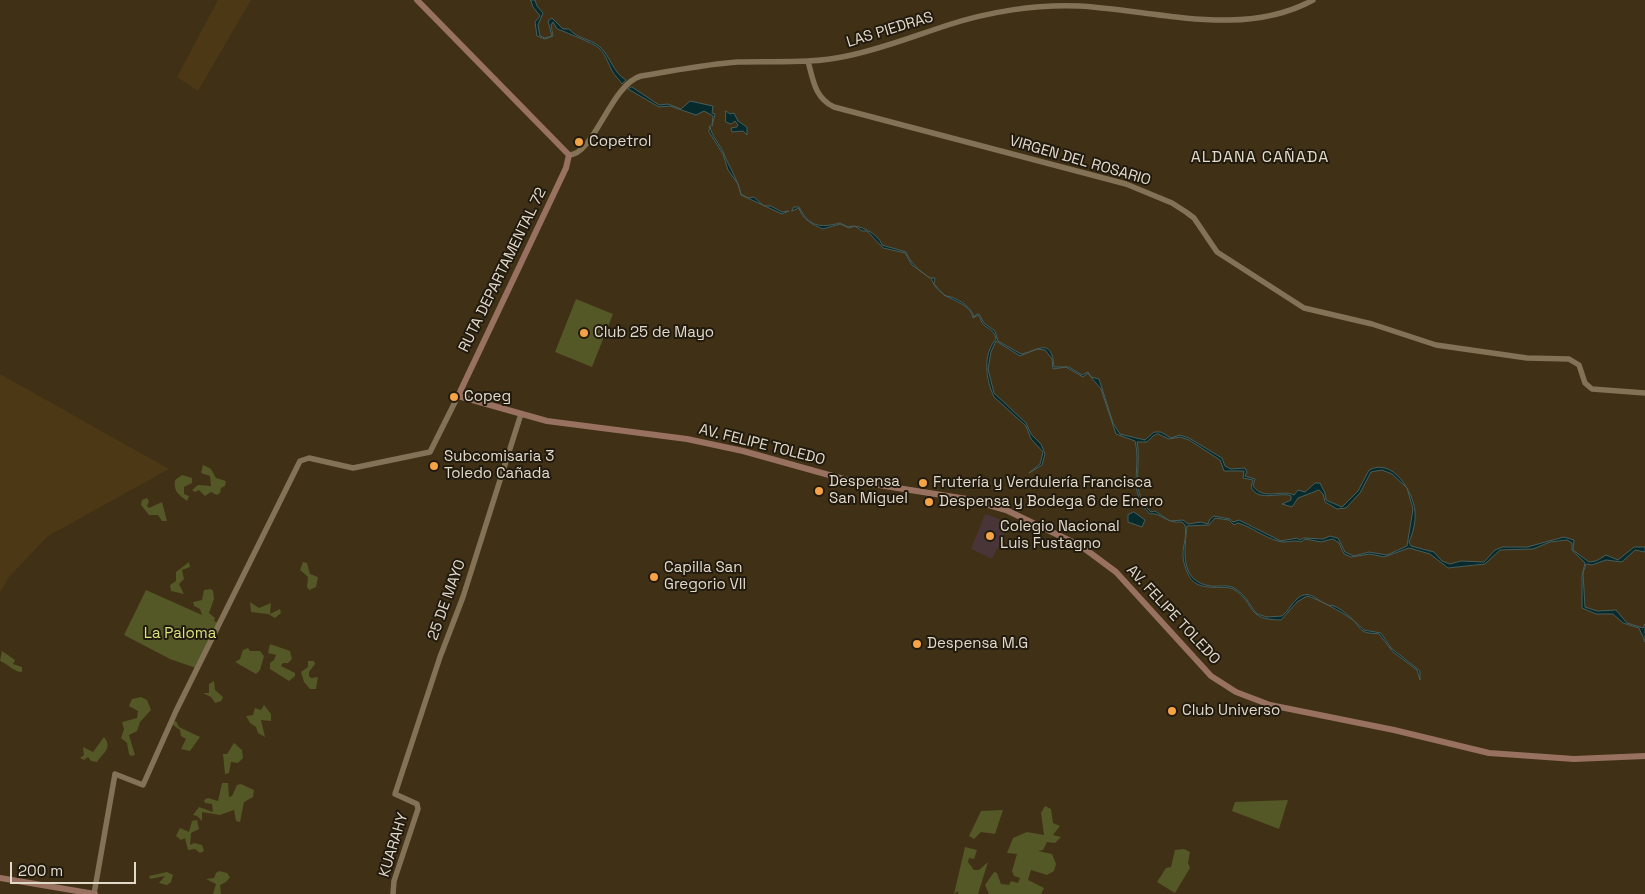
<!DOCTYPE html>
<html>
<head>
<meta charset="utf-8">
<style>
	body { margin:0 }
	#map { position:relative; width:1645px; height:894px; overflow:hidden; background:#403015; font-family:"Space Grotesk",sans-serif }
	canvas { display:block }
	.scale { position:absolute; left:10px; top:862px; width:126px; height:22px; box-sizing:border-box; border:2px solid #e2d9c9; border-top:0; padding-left:6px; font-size:15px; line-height:18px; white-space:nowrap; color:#e2d9c9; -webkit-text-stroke:4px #211a0e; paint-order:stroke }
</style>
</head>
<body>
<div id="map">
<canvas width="1645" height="894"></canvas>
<div class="scale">200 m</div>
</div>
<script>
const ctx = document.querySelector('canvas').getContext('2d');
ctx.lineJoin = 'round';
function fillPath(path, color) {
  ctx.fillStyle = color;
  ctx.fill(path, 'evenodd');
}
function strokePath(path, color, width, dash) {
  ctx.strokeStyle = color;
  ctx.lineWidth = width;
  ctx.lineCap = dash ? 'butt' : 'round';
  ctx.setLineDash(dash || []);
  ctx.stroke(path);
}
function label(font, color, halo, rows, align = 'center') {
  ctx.font = font + ' "Space Grotesk",sans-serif';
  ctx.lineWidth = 4;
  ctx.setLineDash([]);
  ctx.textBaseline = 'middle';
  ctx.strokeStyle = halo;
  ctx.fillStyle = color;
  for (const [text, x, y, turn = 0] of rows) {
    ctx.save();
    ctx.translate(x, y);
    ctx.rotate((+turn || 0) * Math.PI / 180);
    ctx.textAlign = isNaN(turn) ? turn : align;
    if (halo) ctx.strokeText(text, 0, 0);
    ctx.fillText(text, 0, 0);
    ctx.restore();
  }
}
fillPath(new Path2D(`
	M 218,0 L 251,0 L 198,91 L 177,77 Z
	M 0,374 L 169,469 L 48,536 L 9,577 L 0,593 Z`), '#4c3815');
fillPath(new Path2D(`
	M 985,514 L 1010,523 L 992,559 L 971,549 Z`), '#493538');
fillPath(new Path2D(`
	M 576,299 L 613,314 L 592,367 L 555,352 Z
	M 203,465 L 211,469 L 216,478 L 226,481 L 225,486 L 221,488 L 220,493 L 217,495 L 211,492 L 205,496 L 199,490 L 195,492 L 192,490 L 198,485 L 211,486 L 210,476 L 201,473 Z
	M 182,475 L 192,478 L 192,483 L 184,487 L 184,494 L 189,496 L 187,501 C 179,495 173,491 175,480 Z
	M 147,498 L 149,501 L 147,506 L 149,508 L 162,502 L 167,521 L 162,521 L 158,515 L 149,515 L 141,505 L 142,500 Z
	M 189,562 L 190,567 L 182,570 L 184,579 L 179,584 L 184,594 L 171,591 L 170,585 L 176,581 L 176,572 Z
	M 303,562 L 307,563 L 310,574 L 318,577 L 316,587 L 309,590 L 307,587 L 308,577 L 300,570 Z
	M 211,589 L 213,591 L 214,599 L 209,613 L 215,618 L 214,621 L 219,623 L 196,668 L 170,659 L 124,635 L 146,590 L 202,615 L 200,609 L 194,606 L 193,602 L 202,600 L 204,590 Z
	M 250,602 L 259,608 L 271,603 L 270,614 L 280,609 L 281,613 L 275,618 L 268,614 L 251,612 Z
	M 270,644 L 290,651 L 292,659 L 288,663 L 283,663 L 281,666 L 295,673 L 295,676 L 289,681 L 270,669 L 270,663 L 274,660 L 276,655 L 268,653 Z
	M 248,648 L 250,651 L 260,651 L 264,656 L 260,670 L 256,674 L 235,662 L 240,659 L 243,650 Z
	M 2,651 L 15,660 L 13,664 L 22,667 L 22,672 C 14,672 8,664 0,661 Z
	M 308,661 L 314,661 L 315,664 L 309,672 L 309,676 L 311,678 L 318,677 L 316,689 L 310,689 L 304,682 L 301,672 L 308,667 Z
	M 214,681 L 215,690 L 223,697 L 221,701 L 215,703 L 211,697 L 203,693 L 209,693 L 209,684 Z
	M 141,697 L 147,700 L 151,710 L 140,722 L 137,731 L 129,735 L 135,755 L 131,756 L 129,754 L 127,743 L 121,738 L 124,729 L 122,722 L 137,718 L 138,711 L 129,706 L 132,699 Z
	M 264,705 L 271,714 L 271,721 L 261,720 L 265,737 L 258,733 L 256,727 L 250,723 L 246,716 L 253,715 L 255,708 L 261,710 Z
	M 176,721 L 179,727 L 200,737 L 190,751 L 181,749 L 186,739 L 181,736 L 180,730 L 173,725 L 173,722 Z
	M 104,737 C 113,748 103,753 97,762 L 91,761 L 88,757 L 84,760 L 80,758 L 84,755 L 83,747 L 93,752 Z
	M 234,743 L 242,750 L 243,758 L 238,763 L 231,762 L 229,773 L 225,774 L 223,754 L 227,754 Z
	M 222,783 L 228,783 L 229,797 L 232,796 L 237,785 L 241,784 L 254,790 L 253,797 L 244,802 L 240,822 L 236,821 L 234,810 L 220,815 L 202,812 L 202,821 L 197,816 L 193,815 L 199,807 L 213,812 L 212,804 L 205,803 L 204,800 L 208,798 L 218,801 Z
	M 1288,800 L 1279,829 L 1232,811 L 1235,802 Z
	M 1045,806 L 1051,809 L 1053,823 L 1060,826 L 1053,835 L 1061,837 L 1055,843 L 1047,842 L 1043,850 L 1038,851 L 1052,854 L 1056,864 L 1054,871 L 1047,875 L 1031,870 L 1028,880 L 1044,888 L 1041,894 L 989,894 L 985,885 L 994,872 L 997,873 L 1001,884 L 1009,885 L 1011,881 L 1018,883 L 1020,878 L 1014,876 L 1012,871 L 1017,854 L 1007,853 L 1013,838 L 1027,832 L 1044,835 L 1041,813 Z
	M 1003,810 L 995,834 L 981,832 L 974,839 L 969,836 L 981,811 Z
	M 197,820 L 199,829 L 191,833 L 190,845 L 194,843 L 202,845 L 204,851 L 200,853 L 195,849 L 188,850 L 185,838 L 181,840 L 176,836 L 180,828 L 189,832 L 192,821 Z
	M 965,847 L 977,850 L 974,859 L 969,858 L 968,862 L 974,870 L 979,870 L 988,862 L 978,894 L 958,894 L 958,891 L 954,894 Z
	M 1184,849 L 1190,852 L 1188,863 L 1190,868 L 1175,893 L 1157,882 L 1166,868 L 1171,867 L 1175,850 Z
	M 219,871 L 227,873 L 230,877 L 226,882 L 220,885 L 221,894 L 213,894 L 216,884 L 206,879 L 214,878 L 216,873 Z
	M 167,872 L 173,875 L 171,882 L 167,885 L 159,883 L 165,876 L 150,879 L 149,876 Z`), '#545726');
const water = new Path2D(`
	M 531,0 L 535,0 L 537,6 L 543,13 L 538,25 L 540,36 L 545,38 L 552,36 L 548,21 L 552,18 L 563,29 L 569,29 C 578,39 590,39 599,46 C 611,56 612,72 626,80 L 622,84 C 619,79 615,76 612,71 C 608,63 606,55 599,48 C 595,44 563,31 557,29 L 553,22 L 551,25 L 553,36 L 545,39 L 537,36 L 535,22 L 540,16 L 533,7 Z
	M 632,87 L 659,105 L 668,104 L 681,109 L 690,101 L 713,106 L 712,113 L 715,114 L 712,126 L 713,116 L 704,111 L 696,115 L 670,106 L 659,107 L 628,89 Z
	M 726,111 L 730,114 L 734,113 L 738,121 L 747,127 L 747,135 L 743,131 L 732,132 L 731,128 L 737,127 L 738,125 L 735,121 L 731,124 L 726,122 Z
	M 710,126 C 711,136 720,144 724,154 C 729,167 738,180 741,194 L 748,198 L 754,197 L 764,206 L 771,206 L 782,212 L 789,211 L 782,214 L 741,195 L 738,184 L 728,170 L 723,154 L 709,132 Z
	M 794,207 L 799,207 C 809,227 820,228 840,223 L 848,227 C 858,223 879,234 882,245 L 906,252 C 910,263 922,273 930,278 L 912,265 L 905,253 L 883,248 L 867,231 L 862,231 L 855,226 L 849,228 L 840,224 L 823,229 C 813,225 802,219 799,208 L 792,211 Z
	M 931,278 L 935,278 L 934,284 L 945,296 C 955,296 972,307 974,317 L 977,314 L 979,314 L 984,323 L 995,331 L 998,341 L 1021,354 C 1036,352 1052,335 1054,367 L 1069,367 L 1082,375 L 1088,372 L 1091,377 L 1099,379 L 1113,423 L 1120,434 L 1145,440 L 1154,432 L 1161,432 L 1171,438 L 1180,435 L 1189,438 L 1222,458 L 1225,466 L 1231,469 L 1245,468 L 1247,472 L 1245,476 L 1255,479 L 1253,486 C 1264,501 1281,489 1294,495 L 1298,490 L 1305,492 L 1315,483 L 1320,483 L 1325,493 L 1326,500 L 1342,507 L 1358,491 L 1369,470 C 1393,457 1413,492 1415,511 C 1416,520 1413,534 1409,542 L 1411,546 L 1434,552 L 1442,561 L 1450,564 L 1461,561 L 1484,562 L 1495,550 L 1502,547 L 1527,547 L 1564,537 L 1574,540 L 1573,550 L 1589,562 L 1596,561 L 1606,555 L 1618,560 L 1634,547 L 1645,547 L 1645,552 L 1635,550 L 1622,562 L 1606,560 L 1592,565 L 1586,564 L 1583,573 L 1585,607 L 1597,611 L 1616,610 L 1627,623 L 1643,628 L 1645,624 L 1645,642 L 1639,628 L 1623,623 L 1613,614 L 1596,614 L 1582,608 L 1582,576 L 1585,563 L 1572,550 L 1572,543 L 1567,540 L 1550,542 L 1533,549 L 1500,550 L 1485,564 L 1448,568 L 1430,554 L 1409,548 L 1384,557 L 1370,554 L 1351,557 L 1344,554 L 1339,543 L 1333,539 L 1321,542 L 1305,539 L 1301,542 C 1294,539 1286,544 1278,541 C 1263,537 1252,527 1238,523 L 1234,525 L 1229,520 L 1215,518 L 1209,525 L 1187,526 C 1185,548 1178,582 1211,586 C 1218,587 1227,584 1234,588 C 1248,597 1247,602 1257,614 L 1267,617 L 1282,616 C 1289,611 1291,603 1298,598 C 1310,589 1316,600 1326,604 C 1328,606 1331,605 1334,606 C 1343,609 1357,624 1364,630 L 1381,633 L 1391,648 L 1420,671 L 1420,680 L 1417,670 L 1393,652 L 1379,634 C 1374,633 1368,634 1363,631 C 1359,629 1358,625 1355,622 C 1348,615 1316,598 1307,596 L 1297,602 L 1281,620 C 1244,620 1257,603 1233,589 C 1223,584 1196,594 1188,574 C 1177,550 1188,545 1185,525 L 1182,522 C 1166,524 1161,512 1150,514 C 1126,490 1142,469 1135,441 L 1116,434 L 1101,389 C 1097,384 1092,379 1088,373 L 1083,377 L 1066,367 L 1053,369 L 1052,359 L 1045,350 L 1037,349 L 1020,356 L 996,341 L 991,352 L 988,369 L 994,393 L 1026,423 L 1031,434 L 1041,444 L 1045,454 L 1042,465 L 1029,473 L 1040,464 L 1043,452 L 1031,439 L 1026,426 L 994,397 C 986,380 982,355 996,339 C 994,329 987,329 982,323 C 981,320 980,317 978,315 L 973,318 C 969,298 939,303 931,278 ZM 1158,434 L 1169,439 L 1180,437 L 1189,440 L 1220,460 L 1224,471 L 1244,471 L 1243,478 L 1253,480 L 1251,487 C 1258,503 1281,491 1291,496 L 1291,500 L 1282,504 L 1292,507 L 1298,498 L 1319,490 L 1323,494 L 1325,502 L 1337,509 L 1346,508 L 1360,493 L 1371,472 L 1382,470 L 1392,474 L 1407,488 L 1413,509 L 1407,546 L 1387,555 L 1369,552 L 1354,556 L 1345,552 L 1338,538 L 1330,536 L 1323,539 L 1303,538 L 1300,540 L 1297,538 L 1281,541 L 1239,520 L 1233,522 L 1230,519 L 1214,516 L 1210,519 L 1208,524 L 1201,522 L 1188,524 L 1183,520 L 1170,521 L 1155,511 L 1151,512 C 1129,493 1142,466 1137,442 L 1147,442 L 1153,436 Z
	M 1134,512 L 1145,520 L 1142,527 L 1128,522 L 1128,515 Z`);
fillPath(water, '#072a2c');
strokePath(water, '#495e5b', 1);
strokePath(new Path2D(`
	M 808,61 C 813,80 815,98 834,107 L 1126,184 L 1172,203 L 1186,212 L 1194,218 L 1217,252 L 1304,308 L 1372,324 L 1436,345 L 1527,358 L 1569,359 L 1579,365 L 1585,383 L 1592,389 L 1645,393
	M 569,155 C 594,155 611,84 641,76 C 673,71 706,64 738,62 C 775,61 811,64 847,56 C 882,49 914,36 948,25 C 988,12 1036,4 1079,6 C 1154,10 1242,39 1313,0
	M 94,894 L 115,774 L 143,785 L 176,711 L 300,461 L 309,458 L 353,468 L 430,452 L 458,396
	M 393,894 L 394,881 L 418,809 L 417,804 L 395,794 L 440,657 L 463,597 L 521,414`), '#837255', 5.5);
strokePath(new Path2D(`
	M 417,0 L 569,155 L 566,168 L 458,396 L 547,421 L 687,439 L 743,451 L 847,480 L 967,499 L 1006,510 L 1081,546 L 1116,572 L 1211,676 L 1236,692 L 1270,705 L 1394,730 L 1489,753 L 1574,759 L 1645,756
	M 0,878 L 95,894`), '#987160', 6);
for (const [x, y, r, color] of [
	[579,142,5,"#f6a246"],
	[584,333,5,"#f6a246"],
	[454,397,5,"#f6a246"],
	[434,466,5,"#f6a246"],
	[923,483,5,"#f6a246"],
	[819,491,5,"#f6a246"],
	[929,502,5,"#f6a246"],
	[990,536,5,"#f6a246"],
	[654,577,5,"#f6a246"],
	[917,644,5,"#f6a246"],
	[1172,711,5,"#f6a246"]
]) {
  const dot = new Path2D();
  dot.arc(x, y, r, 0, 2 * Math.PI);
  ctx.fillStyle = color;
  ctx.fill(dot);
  strokePath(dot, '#211a0e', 2);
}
label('15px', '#e2d9c9', '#211a0e', [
	["LAS PIEDRAS",890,30,-17],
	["VIRGEN DEL ROSARIO",1080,161,16],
	["RUTA DEPARTAMENTAL 72",503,270,-64],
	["AV. FELIPE TOLEDO",762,445,14],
	["25 DE MAYO",447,600,-70],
	["AV. FELIPE TOLEDO",1173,615,47],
	["KUARAHY",394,845,-73]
]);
label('15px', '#e2d9c9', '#211a0e', [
	["Copetrol",589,142],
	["Club 25 de Mayo",594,333],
	["Copeg",464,397],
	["Subcomisaria 3",444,457],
	["Toledo Cañada",444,474],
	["Despensa",829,482],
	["San Miguel",829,499],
	["Frutería y Verdulería Francisca",933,483],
	["Despensa y Bodega 6 de Enero",939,502],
	["Colegio Nacional",1000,527],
	["Luis Fustagno",1000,544],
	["Capilla San",664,568],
	["Gregorio VII",664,585],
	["Despensa M.G",927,644],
	["Club Universo",1182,711]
], 'left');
label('15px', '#dae27c', '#211a0e', [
	["La Paloma",180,634]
]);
ctx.letterSpacing = '1px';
label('16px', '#e2d9c9', '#211a0e', [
	["ALDANA CAÑADA",1260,158]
]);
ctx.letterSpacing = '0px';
</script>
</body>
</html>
